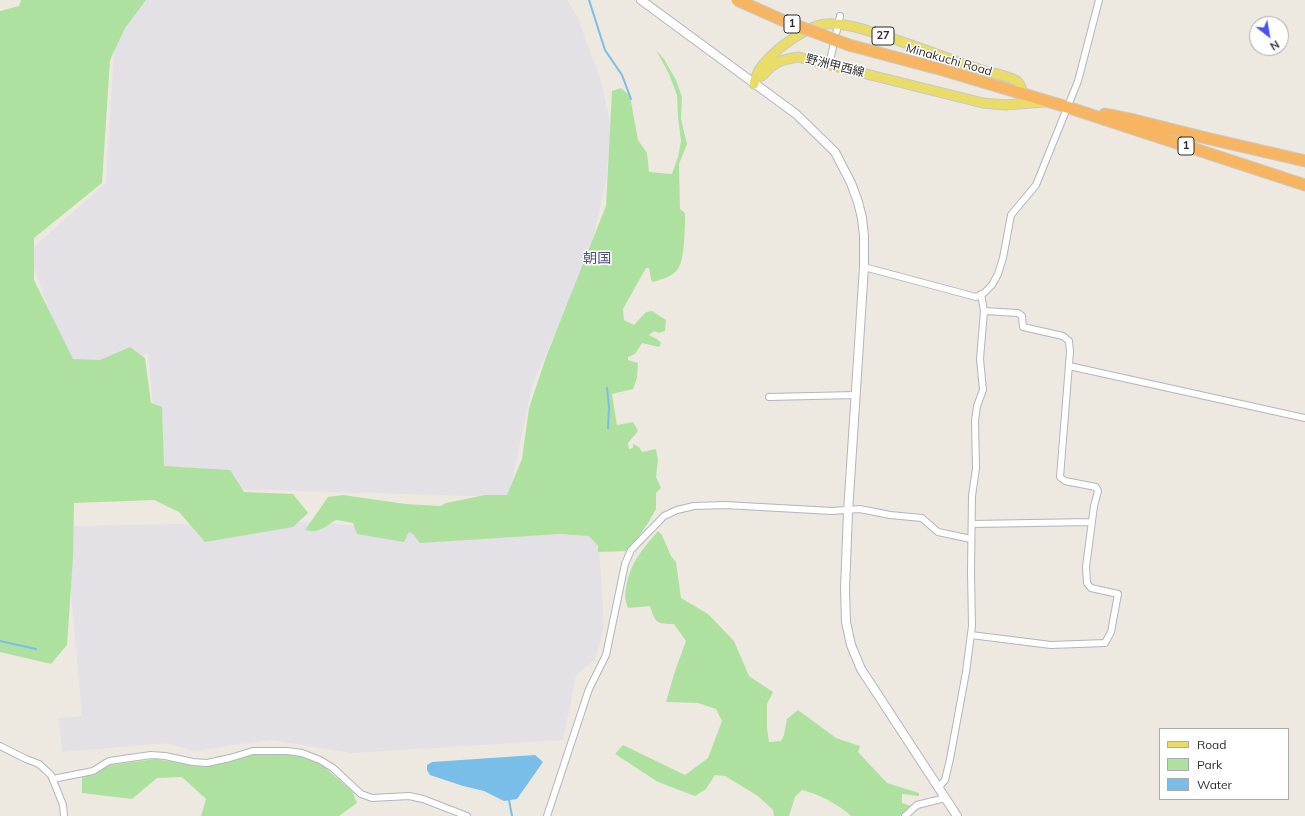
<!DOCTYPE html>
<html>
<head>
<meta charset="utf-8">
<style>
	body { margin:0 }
	#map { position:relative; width:1305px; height:816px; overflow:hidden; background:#ede9e0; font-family:Mulish,sans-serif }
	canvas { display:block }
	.legend { position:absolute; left:1159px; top:728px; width:130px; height:72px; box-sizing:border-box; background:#fff; border:1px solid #ababab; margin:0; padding:5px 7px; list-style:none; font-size:12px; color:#2d2d2d }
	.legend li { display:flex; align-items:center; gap:8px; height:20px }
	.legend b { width:20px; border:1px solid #ababab }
	.north { position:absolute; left:1249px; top:16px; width:40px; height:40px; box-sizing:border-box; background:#fff; border:1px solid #ababab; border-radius:50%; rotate:149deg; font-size:11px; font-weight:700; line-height:16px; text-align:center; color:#2d2d2d }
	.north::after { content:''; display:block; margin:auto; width:14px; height:18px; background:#4953f1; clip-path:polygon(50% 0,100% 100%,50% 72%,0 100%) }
</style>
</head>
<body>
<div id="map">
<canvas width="1305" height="816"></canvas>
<ul class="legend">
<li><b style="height:5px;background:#eadc68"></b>Road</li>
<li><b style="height:11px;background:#aee1a0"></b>Park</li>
<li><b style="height:11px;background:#79bde9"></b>Water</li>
</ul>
<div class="north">N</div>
</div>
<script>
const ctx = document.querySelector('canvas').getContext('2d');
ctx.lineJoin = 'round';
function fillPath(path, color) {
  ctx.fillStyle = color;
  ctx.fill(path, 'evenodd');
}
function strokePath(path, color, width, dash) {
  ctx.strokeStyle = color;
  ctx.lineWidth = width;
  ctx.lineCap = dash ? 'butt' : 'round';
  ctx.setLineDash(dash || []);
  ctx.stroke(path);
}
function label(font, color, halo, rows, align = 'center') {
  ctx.font = font + ' Mulish,"Noto Sans JP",sans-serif';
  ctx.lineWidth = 3;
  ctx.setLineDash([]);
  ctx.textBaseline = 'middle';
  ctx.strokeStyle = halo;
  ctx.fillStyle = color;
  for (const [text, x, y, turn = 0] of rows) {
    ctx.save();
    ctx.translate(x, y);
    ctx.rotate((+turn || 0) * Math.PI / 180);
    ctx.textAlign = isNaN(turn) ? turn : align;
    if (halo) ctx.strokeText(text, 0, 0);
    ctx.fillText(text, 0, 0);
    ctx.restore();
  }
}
fillPath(new Path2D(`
	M 131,0 L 567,0 L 577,16 L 601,81 L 611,128 L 606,181 L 588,260 L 532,385 L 509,497 L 161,487 L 148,354 L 71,369 L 28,252 L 106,183 L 115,32 Z
	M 304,522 L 395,528 L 588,532 L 599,546 L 604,627 L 595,659 L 576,675 L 563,740 L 352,753 L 270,740 L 194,751 L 166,743 L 62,752 L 59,718 L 82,716 L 67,547 L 74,526 Z`), '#e3e0e6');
fillPath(new Path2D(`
	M 21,0 L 146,0 L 125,28 L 110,60 L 102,183 L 34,238 L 34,280 L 73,359 L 100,360 L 130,347 L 145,358 L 151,403 L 162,407 L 164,466 L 230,470 L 244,492 L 293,494 L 308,513 L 293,527 L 205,542 L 179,512 L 154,500 L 74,503 L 73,557 L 67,645 L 51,664 L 0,652 L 0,11 L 19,6 Z
	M 656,50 L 664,59 L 676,80 L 682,97 L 681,119 L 687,144 L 679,164 L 680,209 L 685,213 C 685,225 685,259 678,269 C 672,277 662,279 653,282 L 651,280 L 649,268 L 646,268 L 623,309 L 624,320 L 634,325 L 646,312 L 652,311 L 666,320 L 665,331 L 659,333 L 654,331 L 649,335 L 657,339 L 661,343 L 659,347 L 642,343 L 635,354 L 628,357 L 628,360 L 638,363 L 637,378 L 633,389 L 612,394 L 617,425 L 633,422 L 638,431 L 628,443 L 629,449 L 633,448 L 633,444 L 639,447 L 642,452 L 656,449 L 658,460 L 656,477 L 661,488 L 656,493 L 656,509 L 648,523 L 629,551 L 598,552 L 598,546 L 589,536 L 560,534 L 420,543 L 413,534 L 409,532 L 404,542 L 357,534 L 353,523 L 336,520 C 325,527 318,534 305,530 L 328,497 L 343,495 L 406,504 L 441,506 L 446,503 L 485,495 L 507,495 L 522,459 L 529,408 L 546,357 L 606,206 L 612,91 L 621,88 L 630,96 L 638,140 L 647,153 L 649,172 L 672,174 L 678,157 L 681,141 L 678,118 L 677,95 L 669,74 Z
	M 658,531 L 662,535 L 671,556 L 676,562 L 681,598 L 708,614 L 734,641 L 749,676 L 773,692 L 767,704 L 767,728 L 769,742 L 781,741 L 784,735 L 787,719 L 798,710 L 836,738 L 860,746 L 858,752 L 887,783 L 919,793 L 919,796 L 902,794 L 902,803 L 911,806 L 900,816 L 851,816 C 837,803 820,795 802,790 L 795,797 L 789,816 L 774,816 L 773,810 L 758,796 L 725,776 L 715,775 L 706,789 L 695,796 L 658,782 L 615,754 L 623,745 L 685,775 L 708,758 L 722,721 L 716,709 L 698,703 L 666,702 L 674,674 L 686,641 L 674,624 C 657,624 655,623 650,606 L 628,608 C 624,597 625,594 627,583 C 632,560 643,549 658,531 Z
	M 255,754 L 298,754 L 323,766 L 352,791 L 357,803 L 339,816 L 201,816 L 206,799 L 182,777 L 157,778 L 132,799 L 82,793 L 82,776 L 111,765 L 155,759 L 192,765 L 215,764 Z`), '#aee1a0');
fillPath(new Path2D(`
	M 535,755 L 543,762 L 517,799 L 504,801 L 484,791 L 463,786 L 430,775 L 427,770 L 427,765 L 432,762 Z`), '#79bde9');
strokePath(new Path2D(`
	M 589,0 L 605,50 L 622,75 L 631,99
	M 607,388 L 609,407 L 608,428
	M 0,641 L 36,649
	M 509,800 L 512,816`), '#79bde9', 2);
const street = new Path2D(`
	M 829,65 L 840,16
	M 864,267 L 976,297 L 984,293 L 992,285 L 998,274 L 1003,258 L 1011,215 L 1036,185 L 1078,81 L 1099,0
	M 1069,366 L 1305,418
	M 769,397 L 856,395
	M 972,524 L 1092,522
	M 971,635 L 1051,645 L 1105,643 L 1111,632 L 1118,594 L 1091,588 L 1087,583 L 1086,567 L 1094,506 L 1098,491 L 1096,487 L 1065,481 L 1060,477 L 1070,352 L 1069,341 L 1063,336 L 1023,327 L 1022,316 L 1018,313 L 984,311
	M 0,746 L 26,759 L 39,764 L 51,775 L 63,805 L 64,816
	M 53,779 L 93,771 L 109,761 L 151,755 L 165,756 L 193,762 L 207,763 L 230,758 L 253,751 L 287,751 L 302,753 L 320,760 L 333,768 L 361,794 L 372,798 L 409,796 L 423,799 L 467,816
	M 938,788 L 945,780 L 950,759 L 966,672 L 972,626 L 971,571 L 972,496 L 976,468 L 975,421 L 977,406 L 983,390 L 980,359 L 984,311 L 981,294
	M 547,816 L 589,689 L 606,655 L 625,564 L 631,550 L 664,516 L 677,510 L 694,506 L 725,505 L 832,511 L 860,509 L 890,515 L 922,518 L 938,532 L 971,539
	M 905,816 L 917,805 L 945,798`);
const secondary = new Path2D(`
	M 641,0 L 796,114 L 835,152 L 851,183 L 858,202 L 862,218 L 864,236 L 864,267 L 848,512 L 845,589 L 846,622 L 851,645 L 861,669 L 957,816`);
const primary = new Path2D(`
	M 762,76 C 774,62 780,60 798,57 L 983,103 L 1005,105 L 1044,102
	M 754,84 C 755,79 757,74 759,70 C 771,52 804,27 825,24 C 846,22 868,31 888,37 C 918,47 947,58 976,68 C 986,72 1010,76 1017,81 C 1021,85 1022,90 1023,95`);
const highway = new Path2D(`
	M 849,45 L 943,70 L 1067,107 L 1305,185
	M 1105,114 L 1130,119 L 1206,138 L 1305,161`);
strokePath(street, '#b3b4bf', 8);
strokePath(secondary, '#b3b4bf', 10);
strokePath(primary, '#c8c8c8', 11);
strokePath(highway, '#c8c8c8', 13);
strokePath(street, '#fff', 6);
strokePath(secondary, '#fff', 8);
strokePath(primary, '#eadc68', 9);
strokePath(highway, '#f7b562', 11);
const highwayBridge = new Path2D(`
	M 737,0 L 782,20 L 849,45`);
strokePath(highwayBridge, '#c8c8c8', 13, []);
strokePath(highwayBridge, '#f7b562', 11);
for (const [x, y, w] of [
	[792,24,16],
	[883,36,22],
	[1186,146,16]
]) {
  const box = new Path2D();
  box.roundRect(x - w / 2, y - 9, w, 18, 3);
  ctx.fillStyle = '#fff';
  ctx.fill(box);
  strokePath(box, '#2d2d2d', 1);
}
label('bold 11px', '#2d2d2d', null, [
	["1",792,24],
	["27",883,36],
	["1",1186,146]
]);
label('12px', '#2d2d2d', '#fff', [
	["Minakuchi Road",949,60,16],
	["野洲甲西線",835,66,14]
]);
label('14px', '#4f517c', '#fff', [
	["朝国",597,259]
]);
</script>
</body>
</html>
